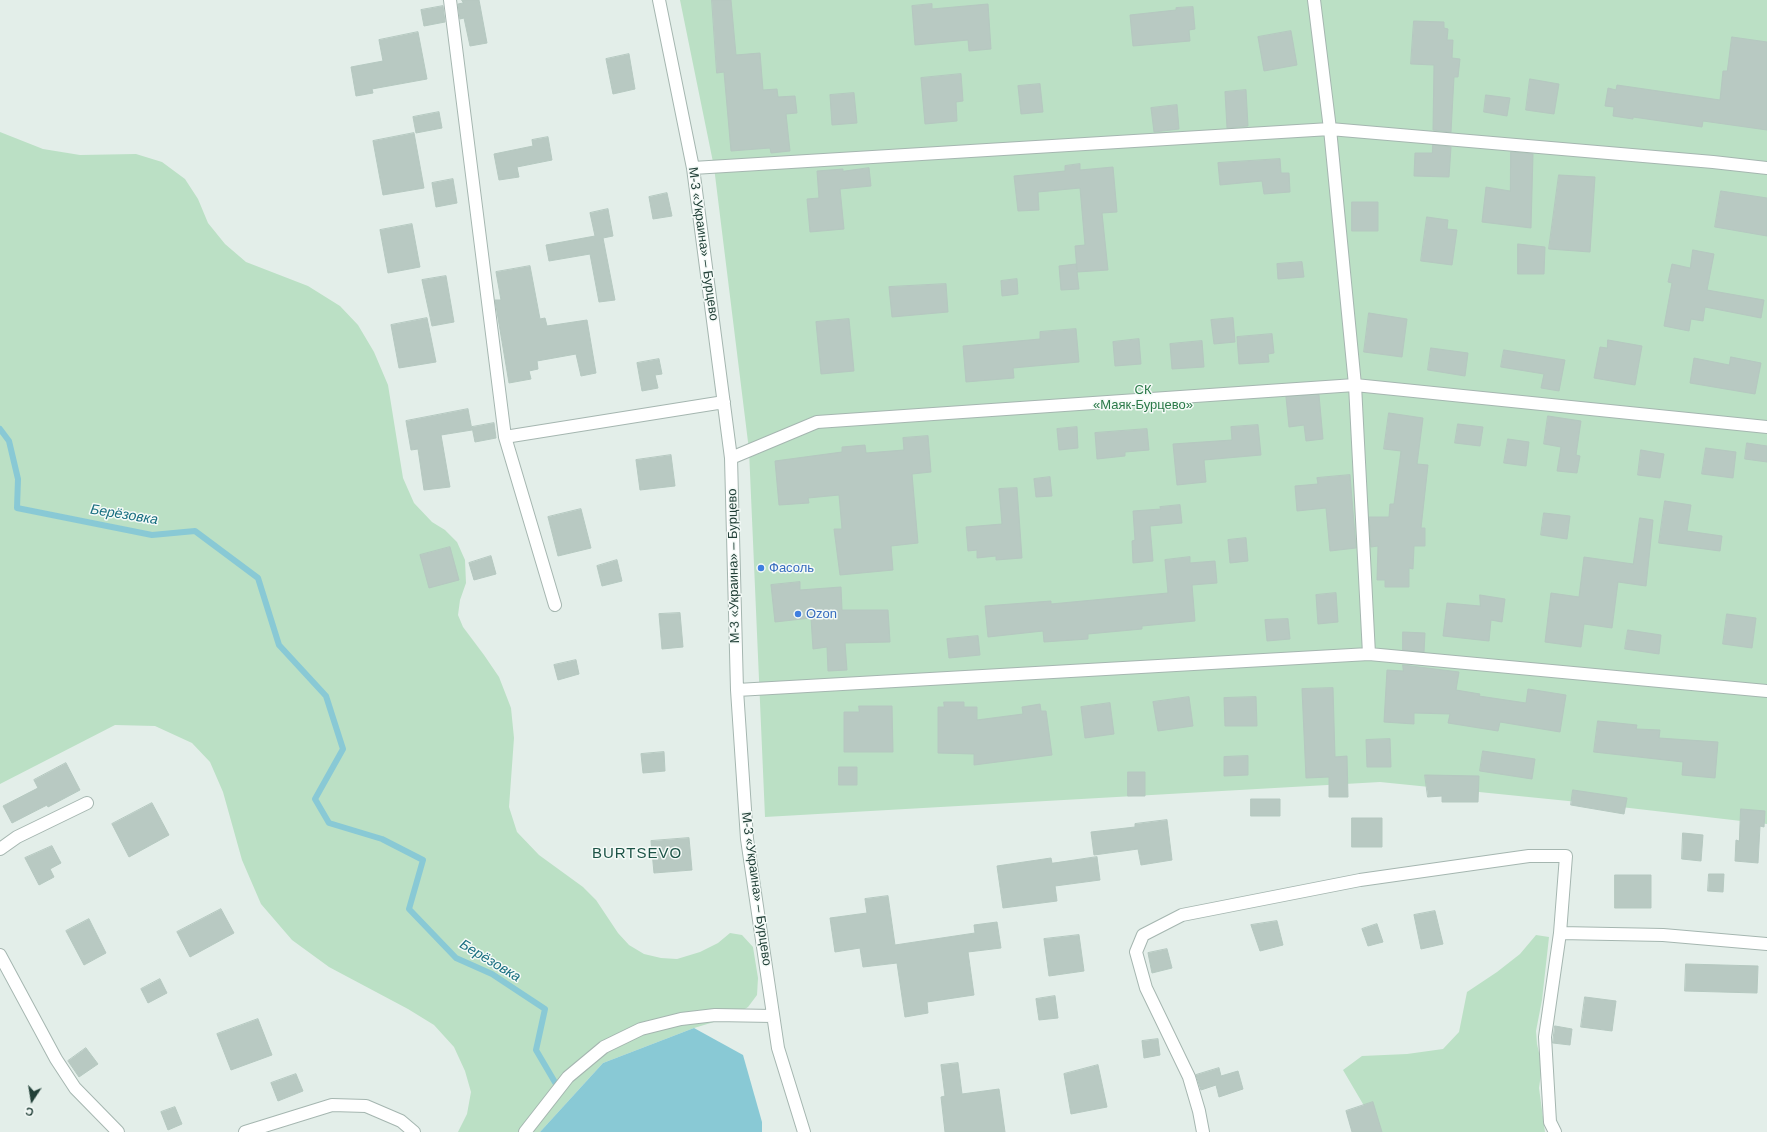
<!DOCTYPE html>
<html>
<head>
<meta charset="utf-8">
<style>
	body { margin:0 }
	#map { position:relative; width:1767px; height:1132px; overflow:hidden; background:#e3eee9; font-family:Arial,sans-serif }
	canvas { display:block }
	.north { position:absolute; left:12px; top:1080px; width:40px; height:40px; -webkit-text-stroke:3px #f4faf7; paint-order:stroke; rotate:192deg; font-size:11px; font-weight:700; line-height:16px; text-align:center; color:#224038 }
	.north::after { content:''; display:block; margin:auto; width:14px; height:18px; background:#224038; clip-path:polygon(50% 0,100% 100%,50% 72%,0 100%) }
</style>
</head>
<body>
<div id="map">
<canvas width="1767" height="1132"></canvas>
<div class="north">С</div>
</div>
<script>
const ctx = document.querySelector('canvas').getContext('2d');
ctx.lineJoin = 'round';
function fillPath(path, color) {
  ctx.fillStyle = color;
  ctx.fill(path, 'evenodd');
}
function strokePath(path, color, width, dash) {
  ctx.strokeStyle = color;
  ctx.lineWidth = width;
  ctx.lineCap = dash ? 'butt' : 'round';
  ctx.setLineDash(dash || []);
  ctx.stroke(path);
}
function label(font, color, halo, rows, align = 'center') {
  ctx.font = font + ' Arial,sans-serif';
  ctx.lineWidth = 3;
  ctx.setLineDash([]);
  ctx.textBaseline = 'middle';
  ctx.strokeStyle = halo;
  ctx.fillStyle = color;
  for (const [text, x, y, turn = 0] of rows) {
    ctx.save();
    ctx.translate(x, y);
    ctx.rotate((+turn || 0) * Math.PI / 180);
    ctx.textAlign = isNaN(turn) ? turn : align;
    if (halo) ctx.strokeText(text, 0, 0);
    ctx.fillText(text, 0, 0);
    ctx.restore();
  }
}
fillPath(new Path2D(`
	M 680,0 L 1767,0 L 1767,824 L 1578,802 L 1380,782 L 765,817 L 749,450 L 714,167 Z
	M 0,132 L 43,149 L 80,155 L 136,154 L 162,162 L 185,179 L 198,199 L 208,223 L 225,244 L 246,262 L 308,286 L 340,306 L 358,325 L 374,352 L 388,385 L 403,478 L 414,503 L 432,522 L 445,530 L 457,542 L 465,560 L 466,583 L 460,600 L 458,615 L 463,627 L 484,655 L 499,677 L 511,708 L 514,738 L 509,807 L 517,832 L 539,855 L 583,887 L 596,900 L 618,933 L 629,945 L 644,954 L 661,958 L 677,959 L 700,952 L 718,943 L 730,933 L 742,935 L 753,947 L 758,978 L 757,995 L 748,1007 L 734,1016 L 694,1028 L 603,1063 L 540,1132 L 458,1132 L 467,1114 L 471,1092 L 465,1071 L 454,1047 L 434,1025 L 408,1009 L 329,967 L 292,940 L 261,904 L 242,860 L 223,792 L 210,762 L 192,743 L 155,726 L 115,725 L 0,784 Z
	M 1536,935 L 1549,937 L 1542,1000 L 1536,1031 L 1537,1044 L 1542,1066 L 1539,1088 L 1545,1132 L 1372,1132 L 1373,1117 L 1363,1104 L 1343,1070 L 1362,1056 L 1407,1054 L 1443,1049 L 1459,1032 L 1467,992 L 1497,972 L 1520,954 Z`), '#bbe0c5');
fillPath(new Path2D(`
	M 694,1028 L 743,1055 L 762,1122 L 762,1132 L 540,1132 L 603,1063 Z`), '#89c9d5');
strokePath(new Path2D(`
	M 0,429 L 9,441 L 18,479 L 17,508 L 152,535 L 195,531 L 258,578 L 279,645 L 326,696 L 343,749 L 315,799 L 329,823 L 382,839 L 423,860 L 409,909 L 456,958 L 492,974 L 545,1009 L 536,1050 L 556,1084`), '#89c9d5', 6);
const building = new Path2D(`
	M 462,0 L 479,0 L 487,43 L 470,46 L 464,18 L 460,19 L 458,4 L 463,3 Z
	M 712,0 L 731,0 L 736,55 L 760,53 L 763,90 L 777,89 L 778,97 L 795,96 L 797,113 L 786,114 L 790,151 L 771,153 L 770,148 L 731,151 L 724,72 L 717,73 Z
	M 932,4 L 932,9 L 988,4 L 991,49 L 969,51 L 968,40 L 915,45 L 912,6 Z
	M 443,6 L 445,22 L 424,26 L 421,10 Z
	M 1193,7 L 1195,29 L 1189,30 L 1190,41 L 1133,46 L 1130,15 L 1176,10 L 1176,8 Z
	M 1414,21 L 1444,22 L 1444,28 L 1448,29 L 1447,40 L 1453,40 L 1452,58 L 1460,59 L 1458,77 L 1454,77 L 1451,132 L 1433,130 L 1434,65 L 1411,64 Z
	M 1291,31 L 1297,65 L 1264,71 L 1258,37 Z
	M 418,32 L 427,79 L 372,89 L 373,93 L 356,96 L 351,67 L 383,61 L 379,40 Z
	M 1732,37 L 1767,42 L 1767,130 L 1703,121 L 1702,127 L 1633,117 L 1633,119 L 1613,116 L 1614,107 L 1605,106 L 1608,88 L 1616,90 L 1617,85 L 1720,100 L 1723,71 L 1727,71 Z
	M 629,54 L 635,89 L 613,94 L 606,59 Z
	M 961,74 L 963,101 L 956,102 L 957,121 L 925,124 L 921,78 Z
	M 1530,79 L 1559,84 L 1554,114 L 1526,110 Z
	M 1040,84 L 1043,112 L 1021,114 L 1018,86 Z
	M 1246,90 L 1248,126 L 1227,128 L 1225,92 Z
	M 854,93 L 857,123 L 832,125 L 830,95 Z
	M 1486,95 L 1510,98 L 1507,116 L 1484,112 Z
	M 1177,105 L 1179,129 L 1154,132 L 1151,108 Z
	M 439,112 L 442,128 L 416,133 L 413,117 Z
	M 414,133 L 424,188 L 383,195 L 373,141 Z
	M 548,137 L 552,160 L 517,167 L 519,177 L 499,180 L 494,154 L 533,146 L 532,140 Z
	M 1433,145 L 1451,147 L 1449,177 L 1414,176 L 1415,153 L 1432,153 Z
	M 1511,152 L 1533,154 L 1531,228 L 1482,222 L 1486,187 L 1510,191 Z
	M 1280,159 L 1281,173 L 1289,173 L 1290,192 L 1264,194 L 1262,181 L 1220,185 L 1218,163 Z
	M 1080,164 L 1080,170 L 1113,167 L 1117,212 L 1102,213 L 1108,270 L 1077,272 L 1079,289 L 1061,290 L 1059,266 L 1076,264 L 1077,270 L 1075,246 L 1085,245 L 1080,188 L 1038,192 L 1039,210 L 1018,211 L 1014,176 L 1065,171 L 1065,166 Z
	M 869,168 L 871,186 L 840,189 L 844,229 L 810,232 L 807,199 L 819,198 L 817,171 L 843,169 L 843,171 Z
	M 1559,175 L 1595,177 L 1590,252 L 1549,249 Z
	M 453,179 L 457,203 L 436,207 L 432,183 Z
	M 1721,191 L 1767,198 L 1767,236 L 1715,227 Z
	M 667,193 L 672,216 L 653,219 L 649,197 Z
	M 1352,202 L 1378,202 L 1378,231 L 1352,231 Z
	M 608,209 L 613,236 L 603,238 L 615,300 L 599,302 L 590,254 L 549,261 L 546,245 L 595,236 L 590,213 Z
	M 1427,217 L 1448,220 L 1447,229 L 1457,230 L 1452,265 L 1421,261 Z
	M 412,224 L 420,267 L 388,273 L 380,230 Z
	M 1518,244 L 1545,247 L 1544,274 L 1518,274 Z
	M 1693,250 L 1714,254 L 1707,290 L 1764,300 L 1761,318 L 1705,307 L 1703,321 L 1691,319 L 1689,331 L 1664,326 L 1672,283 L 1668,282 L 1672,264 L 1690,268 Z
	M 1302,262 L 1304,277 L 1278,279 L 1277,264 Z
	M 530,266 L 540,319 L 545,318 L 547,326 L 587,320 L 596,373 L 581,376 L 576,354 L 537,361 L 538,369 L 529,371 L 531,379 L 509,383 L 495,300 L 501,300 L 496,272 Z
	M 446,276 L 454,322 L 432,326 L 422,280 Z
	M 1017,279 L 1018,294 L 1002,296 L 1001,281 Z
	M 946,284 L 948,312 L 892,317 L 889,287 Z
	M 1369,313 L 1407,319 L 1402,357 L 1364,352 Z
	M 427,318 L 436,362 L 399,368 L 391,325 Z
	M 1233,318 L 1235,342 L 1214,344 L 1211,320 Z
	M 849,319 L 854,371 L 821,374 L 816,322 Z
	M 1076,329 L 1079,362 L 1013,368 L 1014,378 L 966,382 L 963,346 L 1040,339 L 1040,332 Z
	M 1272,334 L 1274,353 L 1268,354 L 1269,362 L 1239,364 L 1237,337 Z
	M 1139,339 L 1141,364 L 1115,366 L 1113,342 Z
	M 1608,340 L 1642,346 L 1635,385 L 1594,378 L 1600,347 L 1607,348 Z
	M 1202,341 L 1204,367 L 1172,369 L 1170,344 Z
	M 1431,348 L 1468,353 L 1465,376 L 1428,370 Z
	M 1504,350 L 1565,360 L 1559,391 L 1541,388 L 1544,374 L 1501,367 Z
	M 1731,357 L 1761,363 L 1755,394 L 1690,383 L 1694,358 L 1729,365 Z
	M 659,359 L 662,374 L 655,375 L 658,388 L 642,391 L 637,363 Z
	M 1319,395 L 1323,439 L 1306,441 L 1304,425 L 1289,427 L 1286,397 Z
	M 468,409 L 472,430 L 441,435 L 450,487 L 424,490 L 418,449 L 411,450 L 406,421 Z
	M 1389,413 L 1423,418 L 1417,464 L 1428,465 L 1421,528 L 1425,528 L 1425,546 L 1414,546 L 1413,569 L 1409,568 L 1409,587 L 1385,587 L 1385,580 L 1377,580 L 1378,546 L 1371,547 L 1369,517 L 1389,517 L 1390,504 L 1394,504 L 1401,451 L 1384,449 Z
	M 1548,416 L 1581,421 L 1576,455 L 1580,456 L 1577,473 L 1557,471 L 1561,447 L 1544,444 Z
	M 494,423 L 496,438 L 475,442 L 472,427 Z
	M 1458,424 L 1483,427 L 1480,446 L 1455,443 Z
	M 1258,425 L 1261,455 L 1204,460 L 1206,482 L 1177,485 L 1173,444 L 1232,440 L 1231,427 Z
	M 1077,427 L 1078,448 L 1059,450 L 1057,429 Z
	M 1147,429 L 1149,450 L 1125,452 L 1125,456 L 1097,459 L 1095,433 Z
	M 928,436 L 931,472 L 912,474 L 918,543 L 891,546 L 893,570 L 840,575 L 834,529 L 842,529 L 839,495 L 808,498 L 809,503 L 779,505 L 775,461 L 842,452 L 842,447 L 865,445 L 866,453 L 904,450 L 903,438 Z
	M 1508,439 L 1529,442 L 1526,466 L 1504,463 Z
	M 1747,443 L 1767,446 L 1767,462 L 1745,459 Z
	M 1706,448 L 1736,452 L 1733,478 L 1702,474 Z
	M 1641,450 L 1664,454 L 1660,478 L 1638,475 Z
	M 671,455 L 675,486 L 640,490 L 636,460 Z
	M 1350,475 L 1356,548 L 1330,551 L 1326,508 L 1297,511 L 1295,486 L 1318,484 L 1317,478 Z
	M 1050,477 L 1052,496 L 1036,497 L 1034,479 Z
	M 1017,488 L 1022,558 L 996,560 L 996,556 L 977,558 L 977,550 L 968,551 L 966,527 L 1002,524 L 999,489 Z
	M 1665,501 L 1691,505 L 1687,531 L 1722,536 L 1720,551 L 1659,543 Z
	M 1180,505 L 1182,523 L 1150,526 L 1153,561 L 1133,563 L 1132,541 L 1135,540 L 1133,511 L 1161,509 L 1160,507 Z
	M 581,509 L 591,548 L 558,556 L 548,517 Z
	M 1544,513 L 1570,516 L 1567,539 L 1541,535 Z
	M 1640,518 L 1653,520 L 1646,586 L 1618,582 L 1612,628 L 1584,624 L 1581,647 L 1545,642 L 1551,593 L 1579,597 L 1584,557 L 1633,564 Z
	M 1246,538 L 1248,561 L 1230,563 L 1228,540 Z
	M 450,547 L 459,580 L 429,588 L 420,555 Z
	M 491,556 L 496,574 L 474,580 L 469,563 Z
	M 1190,557 L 1190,563 L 1215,561 L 1217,583 L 1192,585 L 1195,621 L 1142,626 L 1142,629 L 1088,634 L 1088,639 L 1044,642 L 1043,631 L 988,637 L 985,606 L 1051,601 L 1051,604 L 1168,593 L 1165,560 Z
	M 617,560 L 622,581 L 602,586 L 597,566 Z
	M 800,582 L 800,590 L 841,587 L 842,610 L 888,610 L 890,642 L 845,643 L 847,670 L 828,671 L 827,647 L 813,649 L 811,618 L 775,622 L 771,585 Z
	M 1336,593 L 1338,622 L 1318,624 L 1316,595 Z
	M 1480,595 L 1505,599 L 1502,622 L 1491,620 L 1489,641 L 1443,636 L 1447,603 L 1480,606 Z
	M 680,613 L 683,647 L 662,649 L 659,614 Z
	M 1727,614 L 1756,618 L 1752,648 L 1723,644 Z
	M 1288,619 L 1290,639 L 1267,641 L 1265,620 Z
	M 1628,630 L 1661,635 L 1659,654 L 1625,649 Z
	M 1403,632 L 1425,633 L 1424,652 L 1403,650 Z
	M 978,636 L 980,655 L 949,658 L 947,639 Z
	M 576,660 L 579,674 L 558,680 L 554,665 Z
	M 1403,665 L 1459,672 L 1456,690 L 1480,694 L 1479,696 L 1526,703 L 1528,689 L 1566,695 L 1560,732 L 1500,722 L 1498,731 L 1448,723 L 1450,714 L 1414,713 L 1414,724 L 1384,722 L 1387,670 L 1403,671 Z
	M 1333,688 L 1335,757 L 1347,756 L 1348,797 L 1329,797 L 1329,777 L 1306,778 L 1302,689 Z
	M 1189,697 L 1193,726 L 1158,731 L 1153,702 Z
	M 1256,697 L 1257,726 L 1225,726 L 1224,698 Z
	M 944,702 L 964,702 L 964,707 L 977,707 L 977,720 L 1023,714 L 1022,707 L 1040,704 L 1041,711 L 1046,711 L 1052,755 L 974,765 L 974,754 L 938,753 L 938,707 L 944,707 Z
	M 1110,703 L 1114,734 L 1085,738 L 1081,707 Z
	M 859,706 L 892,706 L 893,752 L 844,752 L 844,712 L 859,712 Z
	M 1598,721 L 1637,725 L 1636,729 L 1660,730 L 1659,738 L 1718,742 L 1715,778 L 1682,775 L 1683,762 L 1594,752 Z
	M 1390,739 L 1391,767 L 1367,767 L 1366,740 Z
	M 1483,751 L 1535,759 L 1532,779 L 1480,771 Z
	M 664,752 L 665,771 L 643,773 L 641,754 Z
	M 1248,756 L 1248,775 L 1224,776 L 1224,757 Z
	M 66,763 L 80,790 L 48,807 L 47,805 L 12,823 L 3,806 L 38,788 L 34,780 Z
	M 839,767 L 857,767 L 857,785 L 839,785 Z
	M 1128,772 L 1145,772 L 1145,796 L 1128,796 Z
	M 1425,775 L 1479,776 L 1478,802 L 1442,802 L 1442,796 L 1428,797 Z
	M 1573,790 L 1627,798 L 1624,814 L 1571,805 Z
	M 1251,799 L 1280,799 L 1280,816 L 1251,816 Z
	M 152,803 L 169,835 L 129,857 L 112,824 Z
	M 1741,809 L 1765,811 L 1764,827 L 1760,826 L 1758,863 L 1735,861 L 1736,840 L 1739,841 Z
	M 1352,818 L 1382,818 L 1382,847 L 1352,847 Z
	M 1167,820 L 1172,860 L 1141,865 L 1138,849 L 1094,855 L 1091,832 L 1135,827 L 1135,824 Z
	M 1683,833 L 1703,835 L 1701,861 L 1682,859 Z
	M 689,838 L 692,870 L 654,873 L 651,841 Z
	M 52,846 L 61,863 L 50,869 L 54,877 L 39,885 L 25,858 Z
	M 1097,857 L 1100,880 L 1055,886 L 1057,901 L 1003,908 L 997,866 L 1051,858 L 1052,863 Z
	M 1709,874 L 1724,874 L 1723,892 L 1708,891 Z
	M 1615,875 L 1651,875 L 1651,908 L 1615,908 Z
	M 888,896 L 895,945 L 975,933 L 974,925 L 997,922 L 1001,948 L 968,952 L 974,995 L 927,1002 L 928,1013 L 905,1017 L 897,963 L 863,967 L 860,948 L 835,952 L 830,918 L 867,913 L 865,899 Z
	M 221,909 L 234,933 L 190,957 L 177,932 Z
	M 1435,911 L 1443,944 L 1421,949 L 1414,915 Z
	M 89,919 L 106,953 L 84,965 L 66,931 Z
	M 1277,921 L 1283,945 L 1260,951 L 1251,925 Z
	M 1377,924 L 1383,942 L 1368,946 L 1362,929 Z
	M 1079,935 L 1084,971 L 1049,976 L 1044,939 Z
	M 1167,949 L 1172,968 L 1152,973 L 1148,953 Z
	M 1686,964 L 1758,966 L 1757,993 L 1685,991 Z
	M 160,979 L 167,993 L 148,1003 L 141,989 Z
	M 1055,996 L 1058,1018 L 1039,1020 L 1036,999 Z
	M 1585,997 L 1616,1001 L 1612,1031 L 1581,1027 Z
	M 258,1019 L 272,1055 L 231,1070 L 217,1034 Z
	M 1555,1026 L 1572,1029 L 1570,1045 L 1553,1043 Z
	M 1158,1039 L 1160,1055 L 1144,1058 L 1142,1041 Z
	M 86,1048 L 98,1064 L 79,1077 L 68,1061 Z
	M 958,1063 L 962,1094 L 999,1089 L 1005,1132 L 945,1132 L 941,1097 L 945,1096 L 941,1065 Z
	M 1098,1065 L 1107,1107 L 1071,1114 L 1064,1074 Z
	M 1219,1068 L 1221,1076 L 1238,1071 L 1243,1089 L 1219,1097 L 1216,1085 L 1201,1090 L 1196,1075 Z
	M 296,1074 L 303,1091 L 278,1101 L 271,1083 Z
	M 1373,1102 L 1382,1132 L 1352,1132 L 1346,1111 Z
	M 175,1107 L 182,1124 L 168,1130 L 161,1112 Z`);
fillPath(building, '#b8c9c2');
strokePath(building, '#b5c8c0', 1);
const minor = new Path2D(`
	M 450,0 L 505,437 L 555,605
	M 659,0 L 693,168 L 731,458 L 737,690 L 747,839 L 778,1048 L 804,1132
	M 1314,0 L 1330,129 L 1355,385 L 1369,654
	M 693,168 L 1330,129 L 1713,162 L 1767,168
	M 505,437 L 724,402
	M 731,458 L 817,422 L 1355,385 L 1767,427
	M 737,690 L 1369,654 L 1767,691
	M 0,849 L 17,837 L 87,803
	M 0,955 L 56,1059 L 75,1088 L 118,1132
	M 245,1132 L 332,1105 L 366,1106 L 401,1121 L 414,1132
	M 525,1132 L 568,1077 L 604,1047 L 641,1029 L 681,1019 L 715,1015 L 773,1016
	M 1203,1132 L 1199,1111 L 1189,1077 L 1146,988 L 1136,952 L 1143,935 L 1182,915 L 1360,880 L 1529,856 L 1566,856 L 1560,933
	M 1555,1132 L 1550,1122 L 1545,1037 L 1560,933 L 1663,935 L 1767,944`);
strokePath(minor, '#a5b6b0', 14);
strokePath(minor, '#fff', 12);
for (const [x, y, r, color] of [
	[761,568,4,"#3f7fe0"],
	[798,614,4,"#3f7fe0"]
]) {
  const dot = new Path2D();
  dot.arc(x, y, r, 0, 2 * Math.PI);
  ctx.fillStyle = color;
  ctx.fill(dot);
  strokePath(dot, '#f4faf7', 1.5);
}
label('13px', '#224038', '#f4faf7', [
	["М-3 «Украина» – Бурцево",703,244,82],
	["М-3 «Украина» – Бурцево",734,566,-91],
	["М-3 «Украина» – Бурцево",756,889,82]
]);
label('13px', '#2a7948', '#f4faf7', [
	["СК",1143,390],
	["«Маяк-Бурцево»",1143,405]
]);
label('13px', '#366cbe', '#f4faf7', [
	["Фасоль",769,568],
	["Ozon",806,614]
], 'left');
label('italic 14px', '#186e80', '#f4faf7', [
	["Берёзовка",124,515,9],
	["Берёзовка",490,961,31]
]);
ctx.letterSpacing = '1px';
label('15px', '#1c5346', '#f4faf7', [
	["BURTSEVO",637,854]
]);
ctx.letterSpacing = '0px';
</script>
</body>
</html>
